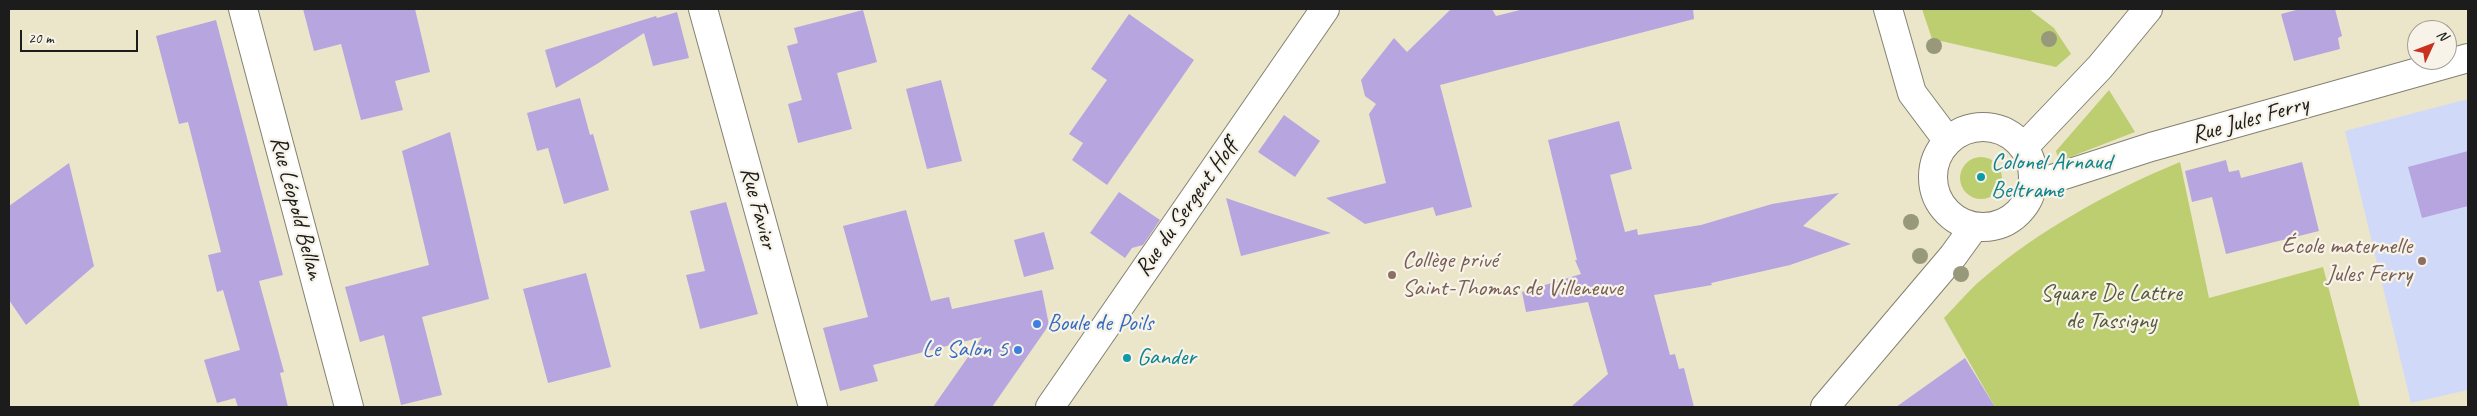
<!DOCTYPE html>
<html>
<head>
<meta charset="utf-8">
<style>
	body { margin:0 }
	#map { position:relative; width:2477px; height:416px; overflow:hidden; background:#ebe6c9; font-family:Caveat,sans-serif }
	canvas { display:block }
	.frame { position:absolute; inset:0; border:10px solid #1c1c1c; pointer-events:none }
	.north { position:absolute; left:2407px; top:20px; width:50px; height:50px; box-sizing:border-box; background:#f7f3e8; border:1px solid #9f9d96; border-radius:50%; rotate:47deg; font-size:14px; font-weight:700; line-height:20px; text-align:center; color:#1c1c1c }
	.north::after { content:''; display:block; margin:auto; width:18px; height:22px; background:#c8321e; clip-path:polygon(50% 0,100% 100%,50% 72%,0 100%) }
	.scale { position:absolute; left:20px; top:30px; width:118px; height:22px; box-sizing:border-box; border:2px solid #1c1c1c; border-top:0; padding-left:6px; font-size:15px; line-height:18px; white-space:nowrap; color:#1c1c1c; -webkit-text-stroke:4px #f7f3e8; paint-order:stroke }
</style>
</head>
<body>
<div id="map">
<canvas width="2477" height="416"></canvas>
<div class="frame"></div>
<div class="north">N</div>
<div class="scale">20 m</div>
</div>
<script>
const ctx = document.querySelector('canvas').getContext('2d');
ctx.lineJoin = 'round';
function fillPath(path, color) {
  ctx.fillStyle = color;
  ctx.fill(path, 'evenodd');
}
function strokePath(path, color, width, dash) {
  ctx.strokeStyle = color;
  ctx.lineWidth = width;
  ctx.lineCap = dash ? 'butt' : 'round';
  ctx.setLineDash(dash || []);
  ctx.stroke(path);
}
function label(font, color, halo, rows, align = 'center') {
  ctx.font = font + ' Caveat,sans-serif';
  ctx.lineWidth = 4.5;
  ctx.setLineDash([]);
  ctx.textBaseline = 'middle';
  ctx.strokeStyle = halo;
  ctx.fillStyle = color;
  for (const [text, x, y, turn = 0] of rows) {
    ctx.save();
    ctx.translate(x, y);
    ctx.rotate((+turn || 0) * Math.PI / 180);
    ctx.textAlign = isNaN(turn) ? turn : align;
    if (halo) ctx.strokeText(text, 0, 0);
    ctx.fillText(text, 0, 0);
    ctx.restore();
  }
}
fillPath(new Path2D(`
	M 2468,99 L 2468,390 L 2411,403 L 2345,131 Z`), '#d1d9f9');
fillPath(new Path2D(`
	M 1922,9 L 2029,9 L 2054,28 L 2071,54 L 2056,67 L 1932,39 Z
	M 2109,90 L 2135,132 L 2065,159 L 2058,158 L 2056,151 Z
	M1960 178a21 21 0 1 1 42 0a21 21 0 1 1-42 0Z
	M 2180,162 L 2209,298 L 2323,267 L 2360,407 L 1995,407 L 1944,318 C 1956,306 1968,291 1981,280 C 2037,231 2112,190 2180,162 Z`), '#bdce71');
fillPath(new Path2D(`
	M 303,9 L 415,9 L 430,72 L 395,81 L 403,110 L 361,120 L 341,44 L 314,51 Z
	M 1451,9 L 1492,9 L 1496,16 L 1524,9 L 1693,9 L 1694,19 L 1440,85 L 1472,207 L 1436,216 L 1433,207 L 1365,224 L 1326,198 L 1386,183 L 1369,114 L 1376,104 L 1365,96 L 1361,80 L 1394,38 L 1407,52 Z
	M 2300,9 L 2335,9 L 2342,36 L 2338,38 L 2340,49 L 2294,61 L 2281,14 Z
	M 863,10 L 877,62 L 837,73 L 852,129 L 798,143 L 788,104 L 802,100 L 787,46 L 798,43 L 794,28 Z
	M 677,12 L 689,58 L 653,66 L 644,33 L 597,64 L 556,88 L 545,50 L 656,16 L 657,18 Z
	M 1129,14 L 1194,60 L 1107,185 L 1072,160 L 1083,143 L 1069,134 L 1107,80 L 1091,69 Z
	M 216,20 L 283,275 L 259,281 L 284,372 L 280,373 L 288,407 L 238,407 L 235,398 L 217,403 L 204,360 L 240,350 L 223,290 L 217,292 L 208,255 L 221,252 L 188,122 L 179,124 L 156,36 Z
	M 941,80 L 962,161 L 927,169 L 906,89 Z
	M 580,98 L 590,135 L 593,134 L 609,190 L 564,204 L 548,148 L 537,151 L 527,113 Z
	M 1284,115 L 1320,141 L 1295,177 L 1258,152 Z
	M 1619,121 L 1632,169 L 1610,175 L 1625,232 L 1637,229 L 1638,235 L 1701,225 L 1772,204 L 1839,193 L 1803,226 L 1851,244 L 1790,265 L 1711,283 L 1712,285 L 1654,295 L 1670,355 L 1675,354 L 1679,369 L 1684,368 L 1694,407 L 1571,407 L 1608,374 L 1588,302 L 1526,312 L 1522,292 L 1581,274 L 1575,260 L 1577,260 L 1548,140 Z
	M 450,132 L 489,299 L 422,317 L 442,395 L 401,405 L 384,335 L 360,342 L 345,287 L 429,265 L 402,151 Z
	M 2468,151 L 2468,206 L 2422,218 L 2408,167 Z
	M 2226,160 L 2229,172 L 2239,170 L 2241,178 L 2302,162 L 2319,231 L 2226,254 L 2212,197 L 2192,202 L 2185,171 Z
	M 69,163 L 94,266 L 26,325 L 9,300 L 9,206 Z
	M 1119,192 L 1160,220 L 1143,245 L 1132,248 L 1125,258 L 1090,233 Z
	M 1226,198 L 1270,213 L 1331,233 L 1241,256 Z
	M 726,202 L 758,314 L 700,329 L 686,275 L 705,271 L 690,211 Z
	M 906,210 L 931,301 L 949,297 L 952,309 L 1042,290 L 1049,325 L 992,407 L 933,407 L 982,337 L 873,365 L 878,381 L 840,391 L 823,328 L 868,317 L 843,226 Z
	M 1044,232 L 1054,269 L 1024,277 L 1014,240 Z
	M 586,273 L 611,367 L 548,383 L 523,289 Z
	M 1965,358 L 1995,407 L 1896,407 Z`), '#b7a5e0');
const minor = new Path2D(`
	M 243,9 L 349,407
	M 703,9 L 813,407
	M 1888,9 L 1912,93 L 1948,141
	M 2033,185 L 2151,147 L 2468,58
	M 1050,407 L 1325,9
	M 1825,407 L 1953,256 L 1974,227`);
const secondary = new Path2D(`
	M1933 177a50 50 0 1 1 100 0a50 50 0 1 1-100 0Z
	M 2024,147 L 2100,67 L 2148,9`);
strokePath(minor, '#848172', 30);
strokePath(secondary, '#848172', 30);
strokePath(minor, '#fff', 28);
strokePath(secondary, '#fff', 28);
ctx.fillStyle = '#98997a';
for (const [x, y] of [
	[2049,39],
	[1934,46],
	[1911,222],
	[1920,256],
	[1961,274]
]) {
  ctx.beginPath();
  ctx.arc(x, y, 8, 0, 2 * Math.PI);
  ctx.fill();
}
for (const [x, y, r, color] of [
	[1981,177,5,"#0f9aa8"],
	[2422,261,5,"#8d6e63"],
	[1392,275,5,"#8d6e63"],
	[1037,324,5,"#3f7fe0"],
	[1018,350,5,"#3f7fe0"],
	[1127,358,5,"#0f9aa8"]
]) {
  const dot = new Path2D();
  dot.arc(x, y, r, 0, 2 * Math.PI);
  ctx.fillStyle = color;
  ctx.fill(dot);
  strokePath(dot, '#f7f3e8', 2);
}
label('24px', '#1c1c1c', '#f7f3e8', [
	["Rue Jules Ferry",2250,120,-16],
	["Rue Léopold Bellan",296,208,75],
	["Rue Favier",758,208,75],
	["Rue du Sergent Hoff",1187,208,-55]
]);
label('24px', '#0d838f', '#f7f3e8', [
	["Colonel Arnaud",1991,163],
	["Beltrame",1991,191],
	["Gander",1137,358]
], 'left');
label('24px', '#785e54', '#f7f3e8', [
	["École maternelle",2412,247],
	["Jules Ferry",2412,275],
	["Collège privé",1402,261,"left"],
	["Saint-Thomas de Villeneuve",1402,289,"left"]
], 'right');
label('24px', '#545a3a', '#f7f3e8', [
	["Square De Lattre",2111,294],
	["de Tassigny",2111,322]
]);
label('24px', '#366cbe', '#f7f3e8', [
	["Boule de Poils",1047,324],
	["Le Salon 5",1008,350,"right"]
], 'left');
</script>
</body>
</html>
